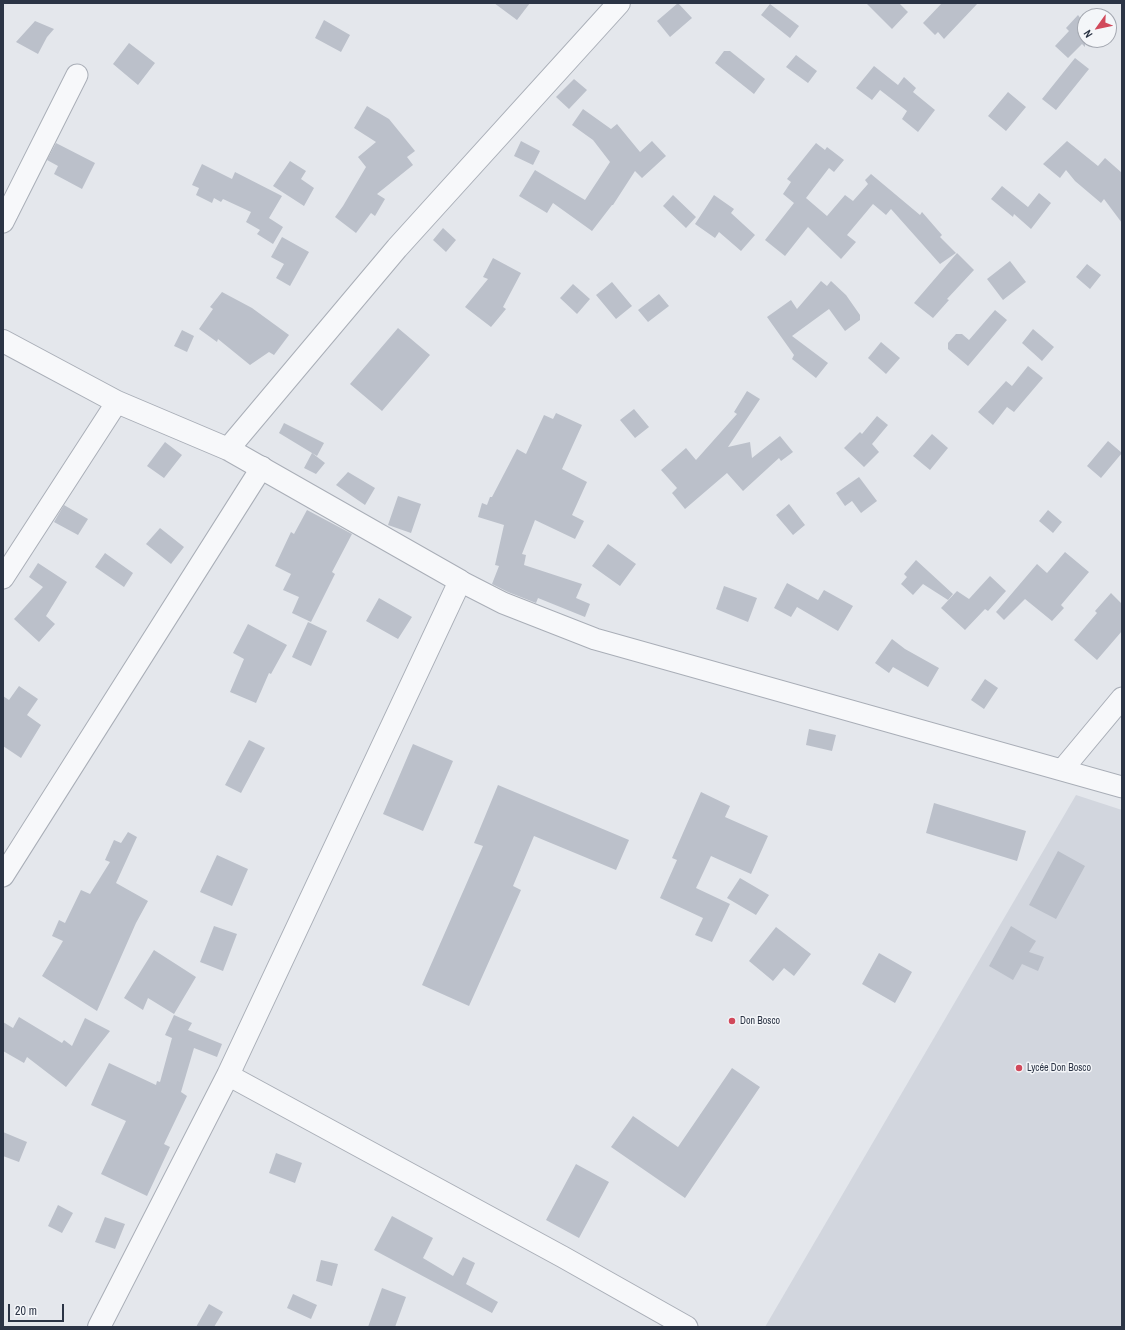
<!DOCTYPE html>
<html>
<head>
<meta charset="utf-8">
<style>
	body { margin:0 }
	#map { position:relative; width:1125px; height:1330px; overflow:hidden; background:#e4e7ec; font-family:"Archivo Narrow",sans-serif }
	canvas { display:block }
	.frame { position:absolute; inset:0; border:4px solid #2b3445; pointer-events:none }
	.north { position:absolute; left:1077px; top:8px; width:40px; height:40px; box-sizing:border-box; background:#f4f6f9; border:1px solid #a4a8b1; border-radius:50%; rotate:237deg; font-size:11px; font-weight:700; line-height:16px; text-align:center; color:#2b3445 }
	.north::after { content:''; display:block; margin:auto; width:14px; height:18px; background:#d1495b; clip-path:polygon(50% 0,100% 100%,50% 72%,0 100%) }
	.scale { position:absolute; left:8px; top:1304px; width:56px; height:18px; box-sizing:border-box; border:2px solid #2b3445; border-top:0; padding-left:5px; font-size:12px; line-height:14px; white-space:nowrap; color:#2b3445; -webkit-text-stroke:3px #f4f6f9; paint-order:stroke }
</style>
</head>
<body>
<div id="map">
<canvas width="1125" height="1330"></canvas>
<div class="frame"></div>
<div class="north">N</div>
<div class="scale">20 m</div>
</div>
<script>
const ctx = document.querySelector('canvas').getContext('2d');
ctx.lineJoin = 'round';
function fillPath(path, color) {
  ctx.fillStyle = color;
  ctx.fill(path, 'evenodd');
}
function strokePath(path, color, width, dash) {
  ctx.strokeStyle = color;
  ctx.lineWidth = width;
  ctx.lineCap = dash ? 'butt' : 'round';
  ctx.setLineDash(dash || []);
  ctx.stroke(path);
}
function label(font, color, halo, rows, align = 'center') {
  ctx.font = font + ' "Archivo Narrow",sans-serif';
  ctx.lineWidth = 3;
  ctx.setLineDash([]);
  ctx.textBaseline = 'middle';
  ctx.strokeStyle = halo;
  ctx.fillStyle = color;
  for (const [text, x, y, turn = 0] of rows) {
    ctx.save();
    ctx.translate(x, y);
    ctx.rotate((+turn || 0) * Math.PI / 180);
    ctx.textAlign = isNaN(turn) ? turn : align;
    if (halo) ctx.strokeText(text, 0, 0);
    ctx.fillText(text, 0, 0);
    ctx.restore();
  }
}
fillPath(new Path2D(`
	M 1076,795 L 1122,810 L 1122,1327 L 765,1327 Z`), '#d2d6de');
fillPath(new Path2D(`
	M 494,3 L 530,3 L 517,20 Z
	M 678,3 L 692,18 L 670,37 L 657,21 Z
	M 866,3 L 899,3 L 908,12 L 892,29 Z
	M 942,3 L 978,3 L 944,39 L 938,32 L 935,35 L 923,23 Z
	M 770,4 L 799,26 L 790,38 L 761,15 Z
	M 1078,15 L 1081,19 L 1085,15 L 1085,47 L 1082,44 L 1068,58 L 1055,46 L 1069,31 L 1066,28 Z
	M 324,20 L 350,35 L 341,52 L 315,38 Z
	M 35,21 L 54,29 L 47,37 L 38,54 L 16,42 Z
	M 129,43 L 155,63 L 138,85 L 113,64 Z
	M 724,51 L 730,51 L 765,79 L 754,94 L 715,63 Z
	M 796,55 L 817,71 L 808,83 L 786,67 Z
	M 1075,58 L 1089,69 L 1056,110 L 1042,99 Z
	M 874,66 L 898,85 L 904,77 L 916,88 L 913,92 L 935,110 L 918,132 L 902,119 L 907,111 L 880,90 L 872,100 L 856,88 Z
	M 574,79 L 587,90 L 569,109 L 556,97 Z
	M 1008,92 L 1026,107 L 1006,131 L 988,116 Z
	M 367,106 L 389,119 L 415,151 L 407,157 L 413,165 L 377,194 L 385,199 L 375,216 L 371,213 L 356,233 L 335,217 L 343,206 L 366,167 L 358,157 L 376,142 L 354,128 Z
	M 583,109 L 611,129 L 617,124 L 640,152 L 652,141 L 666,156 L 642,178 L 635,171 L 613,205 L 612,205 L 592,231 L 553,203 L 547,213 L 519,196 L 535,170 L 585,200 L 610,162 L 593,140 L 572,125 Z
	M 521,141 L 540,151 L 533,165 L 514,156 Z
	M 1067,141 L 1098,166 L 1105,158 L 1122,173 L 1122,223 L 1104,199 L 1101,203 L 1075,181 L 1066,170 L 1060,178 L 1043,164 Z
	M 56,143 L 95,163 L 82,189 L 54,174 L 58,166 L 47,160 Z
	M 816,143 L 825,150 L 827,147 L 844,160 L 834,172 L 829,168 L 806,198 L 827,216 L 845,195 L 853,201 L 868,184 L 865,180 L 871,174 L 920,215 L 922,212 L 942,235 L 940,237 L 956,253 L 940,264 L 891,209 L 886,215 L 873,204 L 847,235 L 856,242 L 841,259 L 808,227 L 785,256 L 765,240 L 794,203 L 783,194 L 791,182 L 787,179 Z
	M 290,161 L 306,171 L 301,179 L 314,188 L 304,206 L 273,186 Z
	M 202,164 L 232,179 L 235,172 L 282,196 L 269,218 L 283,227 L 273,244 L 257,234 L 260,230 L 246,222 L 251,212 L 223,199 L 221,202 L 214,198 L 212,203 L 196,195 L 199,188 L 192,185 Z
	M 1002,186 L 1028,207 L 1039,193 L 1051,203 L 1031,229 L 1014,214 L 1013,217 L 991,199 Z
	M 673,195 L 696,217 L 686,228 L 663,206 Z
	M 714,195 L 734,209 L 731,213 L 755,235 L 741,251 L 719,232 L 715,238 L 695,224 Z
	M 443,228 L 456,240 L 446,252 L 433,240 Z
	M 282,237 L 309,252 L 290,286 L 276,278 L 284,264 L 271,257 Z
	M 957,253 L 974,270 L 947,299 L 949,300 L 933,318 L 914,303 Z
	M 493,258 L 521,273 L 503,307 L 506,309 L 491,327 L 465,307 L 488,279 L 483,277 Z
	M 1010,261 L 1026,282 L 1003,300 L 987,279 Z
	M 1087,264 L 1101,275 L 1090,289 L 1076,277 Z
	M 821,281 L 827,286 L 831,281 L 846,295 L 860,315 L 860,320 L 845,331 L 829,309 L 792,336 L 828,363 L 816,378 L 792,359 L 794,355 L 767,317 L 791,300 L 797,309 Z
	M 612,282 L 632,306 L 616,319 L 596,295 Z
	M 573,284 L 590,299 L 577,314 L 560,298 Z
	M 222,292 L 252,308 L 289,335 L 274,355 L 269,352 L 250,365 L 218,339 L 217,342 L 199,329 L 213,309 L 210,307 Z
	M 659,294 L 669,306 L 648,322 L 638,310 Z
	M 995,310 L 1007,320 L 968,366 L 948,349 L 948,343 L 956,334 L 962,334 L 969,340 Z
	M 398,328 L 430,355 L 382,411 L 350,384 Z
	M 1033,329 L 1054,347 L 1042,361 L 1022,343 Z
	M 182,330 L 194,336 L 187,352 L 174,346 Z
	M 881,342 L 900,358 L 886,374 L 868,358 Z
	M 1028,366 L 1043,378 L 1014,412 L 1007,407 L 993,425 L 978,412 L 1006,381 L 1012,386 Z
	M 747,391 L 760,399 L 728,447 L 750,442 L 752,458 L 780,436 L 793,452 L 781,461 L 779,458 L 743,491 L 727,473 L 685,509 L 672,493 L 677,488 L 661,470 L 686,448 L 696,460 L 737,414 L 734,412 Z
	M 634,409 L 649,427 L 635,438 L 620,420 Z
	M 556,413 L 582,425 L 562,469 L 587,482 L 572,515 L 584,521 L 575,539 L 535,520 L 522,554 L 526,555 L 524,565 L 582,584 L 576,598 L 590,604 L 585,617 L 538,598 L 536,603 L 508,592 L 492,584 L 499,566 L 495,565 L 504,525 L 478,517 L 482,503 L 487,505 L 490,497 L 492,497 L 517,449 L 526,454 L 544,415 L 553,419 Z
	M 877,416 L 888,425 L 872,444 L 879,452 L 864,467 L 844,448 L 860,432 L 862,434 Z
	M 284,423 L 324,443 L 317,456 L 312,453 L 325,463 L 316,474 L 304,468 L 312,453 L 279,433 Z
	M 932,434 L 948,448 L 930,470 L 913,456 Z
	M 1108,441 L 1122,453 L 1101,478 L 1087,466 Z
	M 165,442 L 182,455 L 164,478 L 147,466 Z
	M 348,472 L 375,488 L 365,505 L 336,485 Z
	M 859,477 L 877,501 L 861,513 L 852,501 L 845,506 L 836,493 Z
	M 398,496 L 421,504 L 411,533 L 388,525 Z
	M 789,504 L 805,525 L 793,535 L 776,515 Z
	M 64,505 L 88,519 L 78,535 L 54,522 Z
	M 307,510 L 352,534 L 332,572 L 335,574 L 311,622 L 292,613 L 299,597 L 283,590 L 291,574 L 275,566 L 291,532 L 294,534 Z
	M 1048,510 L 1062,522 L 1053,533 L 1039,521 Z
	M 160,528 L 184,547 L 171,564 L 146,544 Z
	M 608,544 L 636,564 L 620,586 L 592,566 Z
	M 1065,552 L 1089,572 L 1061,605 L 1064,608 L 1052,621 L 1025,599 L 1004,620 L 996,612 L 1037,564 L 1047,573 Z
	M 105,553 L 133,573 L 124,587 L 95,567 Z
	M 916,560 L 953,594 L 948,600 L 923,584 L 913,595 L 901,584 L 907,577 L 904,574 Z
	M 38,563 L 67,582 L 46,616 L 55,624 L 39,642 L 14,619 L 43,587 L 29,577 Z
	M 990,576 L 1006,591 L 988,611 L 985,609 L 965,630 L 941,608 L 957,591 L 969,599 Z
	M 787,583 L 818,600 L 824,590 L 853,606 L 838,631 L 797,607 L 791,617 L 774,608 Z
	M 724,586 L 757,598 L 748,622 L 716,609 Z
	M 1111,593 L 1122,604 L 1122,631 L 1097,660 L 1074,640 L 1097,613 L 1095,611 Z
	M 379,598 L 412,617 L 398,639 L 366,621 Z
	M 308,622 L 327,631 L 311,666 L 292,657 Z
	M 248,624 L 287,645 L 271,674 L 269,673 L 256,703 L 230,692 L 244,659 L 233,653 Z
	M 892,639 L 905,649 L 939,668 L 928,687 L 893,667 L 889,673 L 875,663 Z
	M 985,679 L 998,688 L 984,709 L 971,700 Z
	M 19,686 L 38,699 L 27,715 L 41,725 L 21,758 L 3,746 L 3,696 L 9,700 Z
	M 809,729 L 836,735 L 832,751 L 806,745 Z
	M 249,740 L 265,748 L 241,793 L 225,785 Z
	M 413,744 L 453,761 L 423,831 L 383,814 Z
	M 498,785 L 629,840 L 616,870 L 534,836 L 513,886 L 521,890 L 469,1006 L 422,985 L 483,846 L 474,843 Z
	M 701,792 L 730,806 L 725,817 L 768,836 L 751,874 L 711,856 L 696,888 L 730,904 L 712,942 L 695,935 L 703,918 L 660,898 L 677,860 L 672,858 Z
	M 934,803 L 1026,831 L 1017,861 L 926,833 Z
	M 128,832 L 137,837 L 116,883 L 148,901 L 136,923 L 97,1011 L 42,976 L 63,941 L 52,936 L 59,920 L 65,923 L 81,890 L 90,894 L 110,862 L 105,860 L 114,840 L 121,843 Z
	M 1058,851 L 1085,866 L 1056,919 L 1029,905 Z
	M 217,855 L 248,869 L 232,906 L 200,892 Z
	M 740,878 L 769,895 L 756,915 L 727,898 Z
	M 214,926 L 237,934 L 223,971 L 200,962 Z
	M 1011,926 L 1036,941 L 1029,952 L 1044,957 L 1038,971 L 1022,964 L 1013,980 L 989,966 Z
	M 776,927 L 811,954 L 794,976 L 784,968 L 773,981 L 749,961 Z
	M 154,950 L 196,977 L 174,1014 L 148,998 L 143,1010 L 124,998 Z
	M 879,953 L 912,972 L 895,1003 L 862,984 Z
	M 174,1015 L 192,1023 L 188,1030 L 222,1044 L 217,1057 L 194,1048 L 181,1092 L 187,1096 L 164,1144 L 170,1147 L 147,1196 L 101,1174 L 126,1121 L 91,1105 L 109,1063 L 156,1085 L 157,1081 L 160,1082 L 172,1038 L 165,1035 Z
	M 19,1017 L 62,1043 L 64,1040 L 72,1046 L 85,1018 L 110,1031 L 66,1087 L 27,1057 L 24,1063 L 3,1051 L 3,1022 L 13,1028 Z
	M 732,1068 L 760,1087 L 685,1198 L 611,1147 L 633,1116 L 678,1147 Z
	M 3,1132 L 27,1142 L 19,1162 L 3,1156 Z
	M 276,1153 L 302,1163 L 295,1183 L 269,1173 Z
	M 576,1164 L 609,1182 L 579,1238 L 546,1220 Z
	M 58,1205 L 73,1213 L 62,1233 L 48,1226 Z
	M 392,1216 L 433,1238 L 423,1258 L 453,1276 L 463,1257 L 475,1263 L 466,1284 L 498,1302 L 492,1313 L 374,1250 Z
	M 105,1217 L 125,1224 L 115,1249 L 95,1242 Z
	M 321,1260 L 338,1264 L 332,1286 L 316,1281 Z
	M 382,1288 L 406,1297 L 395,1327 L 368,1327 Z
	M 293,1294 L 317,1305 L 311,1319 L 287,1308 Z
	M 209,1304 L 223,1312 L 214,1327 L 196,1327 Z`), '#bbc0ca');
const minor = new Path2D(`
	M 3,222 L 77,75
	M 3,578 L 117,402
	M 460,581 L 503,603 L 595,639 L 1122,787
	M 1062,770 L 1122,698
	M 3,876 L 262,467
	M 228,1075 L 563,1257 L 687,1327`);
const tertiary = new Path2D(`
	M 3,341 L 117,402 L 228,449 L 460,581 L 228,1075 L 99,1327
	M 228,449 L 397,248 L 619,3`);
strokePath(minor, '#a9aeb7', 23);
strokePath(tertiary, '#a9aeb7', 24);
strokePath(minor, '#f7f8fa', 21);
strokePath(tertiary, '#f7f8fa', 22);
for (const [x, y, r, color] of [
	[732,1021,4,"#d1495b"],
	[1019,1068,4,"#d1495b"]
]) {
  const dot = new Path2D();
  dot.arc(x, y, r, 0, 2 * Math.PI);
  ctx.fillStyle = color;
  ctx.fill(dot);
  strokePath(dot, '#f4f6f9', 1.5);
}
label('10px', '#2b3445', '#f4f6f9', [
	["Don Bosco",740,1021],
	["Lycée Don Bosco",1027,1068]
], 'left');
</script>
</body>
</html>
